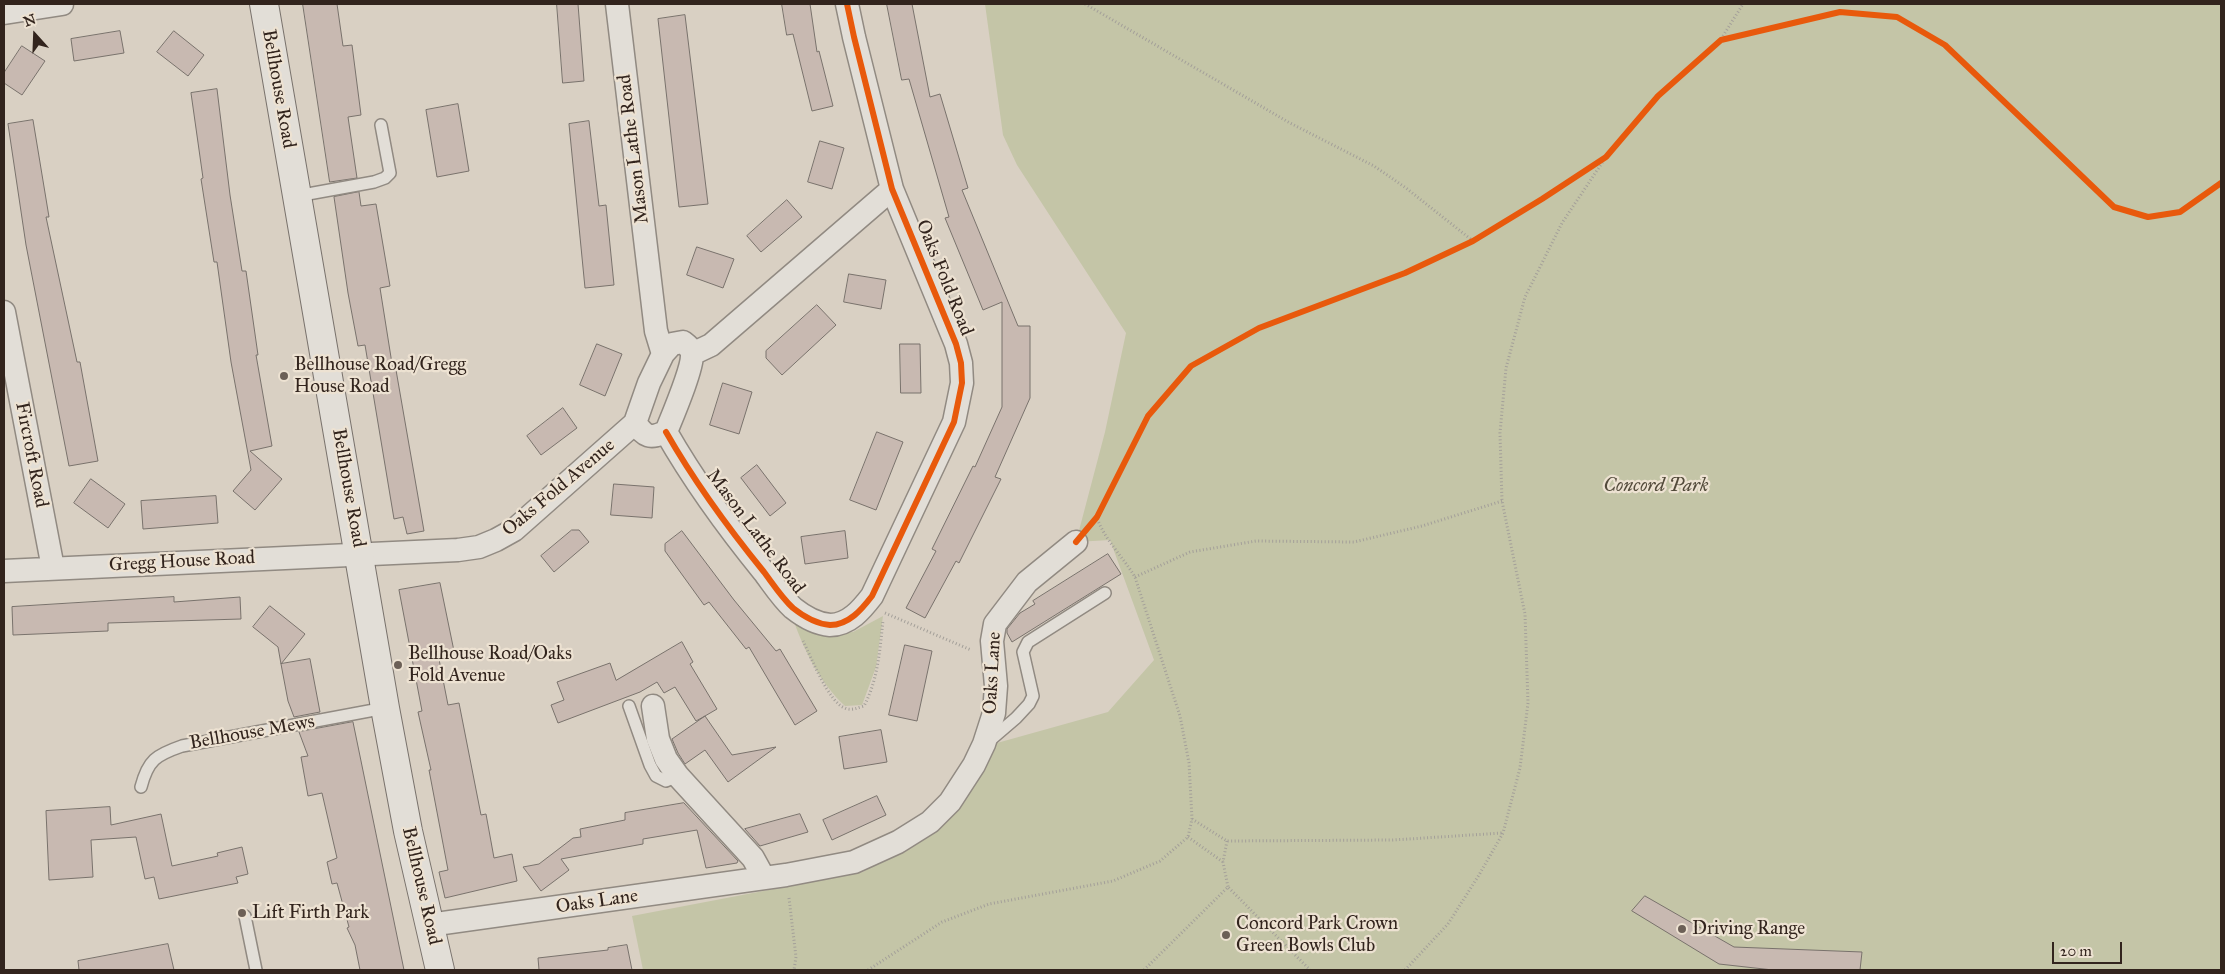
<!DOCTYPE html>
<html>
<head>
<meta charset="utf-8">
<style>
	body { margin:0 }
	#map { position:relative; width:2225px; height:974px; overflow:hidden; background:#d9d0c3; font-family:"IM FELL Great Primer",serif }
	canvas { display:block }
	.frame { position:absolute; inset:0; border:5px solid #32241d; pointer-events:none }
	.north { position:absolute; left:10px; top:10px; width:50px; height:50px; -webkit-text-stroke:4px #ede2d2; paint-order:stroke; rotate:340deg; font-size:14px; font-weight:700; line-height:20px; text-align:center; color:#32241d }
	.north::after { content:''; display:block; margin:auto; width:18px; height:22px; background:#32241d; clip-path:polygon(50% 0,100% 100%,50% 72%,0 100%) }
	.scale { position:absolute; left:2052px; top:942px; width:70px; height:22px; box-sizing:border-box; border:2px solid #32241d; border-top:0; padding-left:6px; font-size:15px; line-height:18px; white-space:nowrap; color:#32241d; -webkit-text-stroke:4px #ede2d2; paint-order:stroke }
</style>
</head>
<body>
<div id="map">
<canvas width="2225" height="974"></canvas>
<div class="frame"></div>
<div class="north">N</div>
<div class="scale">20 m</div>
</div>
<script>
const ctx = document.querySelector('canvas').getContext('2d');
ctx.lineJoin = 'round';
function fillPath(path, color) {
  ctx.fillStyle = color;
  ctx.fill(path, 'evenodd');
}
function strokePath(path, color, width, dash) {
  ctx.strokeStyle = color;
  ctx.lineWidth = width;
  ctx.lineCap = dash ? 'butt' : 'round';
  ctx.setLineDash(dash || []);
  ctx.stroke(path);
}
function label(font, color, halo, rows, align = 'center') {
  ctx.font = font + ' "IM FELL Great Primer",serif';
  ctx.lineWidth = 4.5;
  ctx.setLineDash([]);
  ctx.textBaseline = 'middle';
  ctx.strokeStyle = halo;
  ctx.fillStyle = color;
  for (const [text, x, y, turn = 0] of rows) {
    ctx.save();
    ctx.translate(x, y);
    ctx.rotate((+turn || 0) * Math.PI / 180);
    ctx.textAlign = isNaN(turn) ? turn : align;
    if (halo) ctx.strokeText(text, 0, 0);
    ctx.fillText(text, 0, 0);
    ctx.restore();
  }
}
fillPath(new Path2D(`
	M 985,4 L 2221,4 L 2221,970 L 643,970 L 632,916 L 863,872 L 945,820 L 997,743 L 1108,712 L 1154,660 L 1110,540 L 1076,542 L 1105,432 L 1126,333 L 1017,165 L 1003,135 Z
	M 883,616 L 876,667 L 862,705 L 845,706 C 820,683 804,650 793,619 L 818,635 L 853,632 Z`), '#c4c5a7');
const building = new Path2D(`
	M 303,4 L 337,4 L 343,46 L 352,45 L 361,115 L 348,117 L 357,178 L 330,182 Z
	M 557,4 L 578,4 L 584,81 L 563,83 Z
	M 782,4 L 810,4 L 817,52 L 819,51 L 833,106 L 812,111 L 793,34 L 787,35 Z
	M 887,4 L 912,4 L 930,97 L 940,94 L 968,188 L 962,190 L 1018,326 L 1030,326 L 1030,398 L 995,477 L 1001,479 L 959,563 L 956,561 L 925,618 L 906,608 L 936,551 L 932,549 L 973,466 L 975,467 L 1002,407 L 1002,302 L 983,310 L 945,218 L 949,217 L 909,79 L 902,80 Z
	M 685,15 L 708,204 L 679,207 L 658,19 Z
	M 120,31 L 124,53 L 74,61 L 71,39 Z
	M 174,31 L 204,55 L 188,76 L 157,52 Z
	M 22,46 L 45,61 L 22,95 L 4,83 L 4,73 Z
	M 217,89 L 230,195 L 242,271 L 246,271 L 258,355 L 256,355 L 272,446 L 250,451 L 282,479 L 255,510 L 233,491 L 251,470 L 231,362 L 217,262 L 214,262 L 201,179 L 203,178 L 191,93 Z
	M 458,104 L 469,171 L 437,177 L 426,110 Z
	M 33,120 L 49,217 L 46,217 L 77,362 L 80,362 L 98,461 L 69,466 L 26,245 L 8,124 Z
	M 589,121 L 599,206 L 606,205 L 614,285 L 585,288 L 569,124 Z
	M 820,141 L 844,148 L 832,189 L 808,182 Z
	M 359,192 L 361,206 L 376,204 L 390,286 L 380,288 L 393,370 L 396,370 L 424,531 L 407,534 L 403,517 L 394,519 L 365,345 L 358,346 L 348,293 L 334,197 Z
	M 787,200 L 802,217 L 761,252 L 747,236 Z
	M 697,247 L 734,259 L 723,288 L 687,275 Z
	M 849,274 L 886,280 L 881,309 L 844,302 Z
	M 817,305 L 836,325 L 782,375 L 766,358 L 766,351 Z
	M 597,344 L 622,354 L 605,396 L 580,385 Z
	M 900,344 L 920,344 L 921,393 L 901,393 Z
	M 723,383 L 752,392 L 739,434 L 710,425 Z
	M 563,408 L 577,428 L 541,455 L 527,436 Z
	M 877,432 L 903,442 L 876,510 L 850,500 Z
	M 757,465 L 786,503 L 770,516 L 741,478 Z
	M 91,479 L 125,504 L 108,528 L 74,503 Z
	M 614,484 L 654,487 L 652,518 L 611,515 Z
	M 216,496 L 218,523 L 143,529 L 141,501 Z
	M 572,530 L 579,530 L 589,542 L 554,572 L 541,556 Z
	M 682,531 L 734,600 L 776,651 L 780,649 L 817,711 L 795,725 L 749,647 L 746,649 L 709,602 L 704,605 L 665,551 L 665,544 Z
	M 845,531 L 848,558 L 805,564 L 801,537 Z
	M 1108,554 L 1121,574 L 1012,642 L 1007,633 L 1007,629 L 1020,613 L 1035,604 L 1033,601 Z
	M 440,583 L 454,651 L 438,654 L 448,705 L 459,703 L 481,815 L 486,814 L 494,858 L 512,854 L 517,881 L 445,898 L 439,872 L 448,870 L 429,770 L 431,770 L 418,712 L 422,711 L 399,590 Z
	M 174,597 L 174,602 L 240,597 L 241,619 L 108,623 L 108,631 L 13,635 L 12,607 Z
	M 270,606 L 305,634 L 281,664 L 278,647 L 253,627 Z
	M 682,642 L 693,662 L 690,664 L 717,709 L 705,716 L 732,755 L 776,747 L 728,782 L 705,750 L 685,764 L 678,753 L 672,739 L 705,716 L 696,721 L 675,687 L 664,693 L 657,682 L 640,692 L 558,723 L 551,705 L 564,700 L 557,682 L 610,663 L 616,680 Z
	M 905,645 L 932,651 L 917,721 L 889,715 Z
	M 310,659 L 320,712 L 294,717 L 288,701 L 281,664 Z
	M 353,722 L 404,970 L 360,970 L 355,945 L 347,928 L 349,927 L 337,883 L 332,884 L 327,862 L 337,858 L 322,793 L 308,796 L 301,757 L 308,756 L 299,732 Z
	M 881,730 L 887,762 L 844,769 L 839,737 Z
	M 877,796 L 886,815 L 832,840 L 823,820 Z
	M 684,803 L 738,861 L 737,863 L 706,868 L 697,830 L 643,839 L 643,844 L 561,859 L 569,870 L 541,891 L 523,867 L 539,864 L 573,838 L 581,837 L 580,829 L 625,820 L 625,813 Z
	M 110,807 L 111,825 L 161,814 L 172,866 L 218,856 L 217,853 L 242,847 L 248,874 L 236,877 L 238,883 L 159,899 L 154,877 L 145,879 L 136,837 L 91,840 L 93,877 L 49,880 L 46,811 Z
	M 800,814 L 808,832 L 760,846 L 745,829 Z
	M 1645,896 L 1734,947 L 1862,952 L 1860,970 L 1773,970 L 1719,964 L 1632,911 Z
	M 168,944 L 174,970 L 79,970 L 78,961 Z
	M 627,945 L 632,970 L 539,970 L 538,958 L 608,950 L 608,948 Z`);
fillPath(building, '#c8b9b1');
strokePath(building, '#79726c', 1);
const lane = new Path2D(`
	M 297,196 L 374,182 L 385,178 L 390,173 L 381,125
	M 629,706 L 650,765 L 656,776 L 666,781 L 678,776
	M 988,742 L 1016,718 L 1029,704 L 1033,696 L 1023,652 L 1028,642 L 1105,593
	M 141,787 C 148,760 156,755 182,746 L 385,708
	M 245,916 L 256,970`);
const street = new Path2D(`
	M 617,4 L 656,331 L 663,354
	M 4,13 L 62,4
	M 4,312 L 53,568
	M 692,354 L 711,345 L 892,189
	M 666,432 C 694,481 729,529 764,572 C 773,584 782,598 793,608 C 803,616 817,624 830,625 C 849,625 862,609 872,596 L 954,422 L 962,383 L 961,363 L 956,344 L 892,189 L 854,37 L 847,4
	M 4,571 L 458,550 L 479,547 L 496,540 L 514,530 L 635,423 L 649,383 L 663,354 L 672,344 L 683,342 C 687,345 691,348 692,354 C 693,368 672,417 666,432 C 649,439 646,437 635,423
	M 653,706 L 658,739 L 666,759 L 678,776 L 753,858 L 764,878
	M 429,925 L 786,875 L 854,862 L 898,842 L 930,822 L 950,802 L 974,765 L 984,744 L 994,713 L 996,686 L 992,641 L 995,624 L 1027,582 L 1076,542`);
const secondary = new Path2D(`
	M 264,4 L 385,708 L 408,831 L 440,970`);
strokePath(lane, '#918a82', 14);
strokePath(street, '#918a82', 25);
strokePath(secondary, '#79726c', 30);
strokePath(new Path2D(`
	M 1085,4 L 1290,123 L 1374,166 L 1406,188 L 1473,241
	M 1721,39 L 1743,4
	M 1090,526 L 1097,517 L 1148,416 L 1191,366 L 1259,328 L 1405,273 L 1473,241 L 1542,199 L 1606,157 L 1658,96 L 1721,40 L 1840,12 L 1897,17 L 1945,45 L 2114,207 L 2148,217 L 2180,212 L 2221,183
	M 1135,577 L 1190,552 L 1256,541 L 1354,542 L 1422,526 L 1502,501
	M 885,613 L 971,650
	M 803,641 C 811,657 829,703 845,708 C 851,711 857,708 864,706 C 878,680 880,649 883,620
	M 1192,819 L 1227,841 L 1393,840 L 1502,833
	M 1188,837 L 1223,862
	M 1227,841 L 1223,862 L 1228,887
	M 789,898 L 796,957 L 794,970
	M 868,970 L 942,922 L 989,904 L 1113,881 L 1160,861 L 1188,837 L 1192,819 L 1189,763 L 1180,716 L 1135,577 C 1123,557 1105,540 1097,518
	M 1144,970 L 1228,887 L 1310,970
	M 1405,970 L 1448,924 L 1479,875 L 1503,833 L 1520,768 L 1528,703 L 1525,614 L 1502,501 L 1500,433 L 1506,368 L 1525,297 L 1562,223 L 1604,160`), '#a39f99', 3, [1, 2.5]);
strokePath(lane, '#e2ded7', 11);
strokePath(street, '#e2ded7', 22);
strokePath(secondary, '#e2ded7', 28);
strokePath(new Path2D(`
	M 666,432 C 694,481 729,529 764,572 C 773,584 782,598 793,608 C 803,616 817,624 830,625 C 849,625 862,609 872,596 L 954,422 L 962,383 L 961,363 L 956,344 L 892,189 L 854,37 L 847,4
	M 1076,542 L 1097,517 L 1148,416 L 1191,366 L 1259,328 L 1405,273 L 1473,241 L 1542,199 L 1606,157 L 1658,96 L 1721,40 L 1840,12 L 1897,17 L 1945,45 L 2114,207 L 2148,217 L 2180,212 L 2221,183`), '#e8590c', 6);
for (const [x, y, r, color] of [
	[284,376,5,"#6c6057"],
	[398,665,5,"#6c6057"],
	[242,913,5,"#6c6057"],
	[1682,929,5,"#6c6057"],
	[1226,935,5,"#6c6057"]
]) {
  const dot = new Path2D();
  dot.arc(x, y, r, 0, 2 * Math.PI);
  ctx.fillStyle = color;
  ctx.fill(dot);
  strokePath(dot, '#ede2d2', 2);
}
label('19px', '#32241d', '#ede2d2', [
	["Bellhouse Road",278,89,80],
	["Mason Lathe Road",634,149,-97],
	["Oaks Fold Road",944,278,68],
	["Fircroft Road",31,455,79],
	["Bellhouse Road",348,488,80],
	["Oaks Fold Avenue",559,488,-40],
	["Mason Lathe Road",755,532,53],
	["Gregg House Road",182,562,-3],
	["Oaks Lane",993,673,-87],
	["Bellhouse Mews",252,733,-10],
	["Bellhouse Road",421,886,77],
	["Oaks Lane",597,902,-8]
]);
label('19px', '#32241d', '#ede2d2', [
	["Bellhouse Road/Gregg",294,365],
	["House Road",294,387],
	["Bellhouse Road/Oaks",408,654],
	["Fold Avenue",408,676],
	["Lift Firth Park",252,913],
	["Concord Park Crown",1236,924],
	["Green Bowls Club",1236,946],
	["Driving Range",1692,929]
], 'left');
label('italic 19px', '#524a3a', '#ede2d2', [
	["Concord Park",1656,486]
]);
</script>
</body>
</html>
